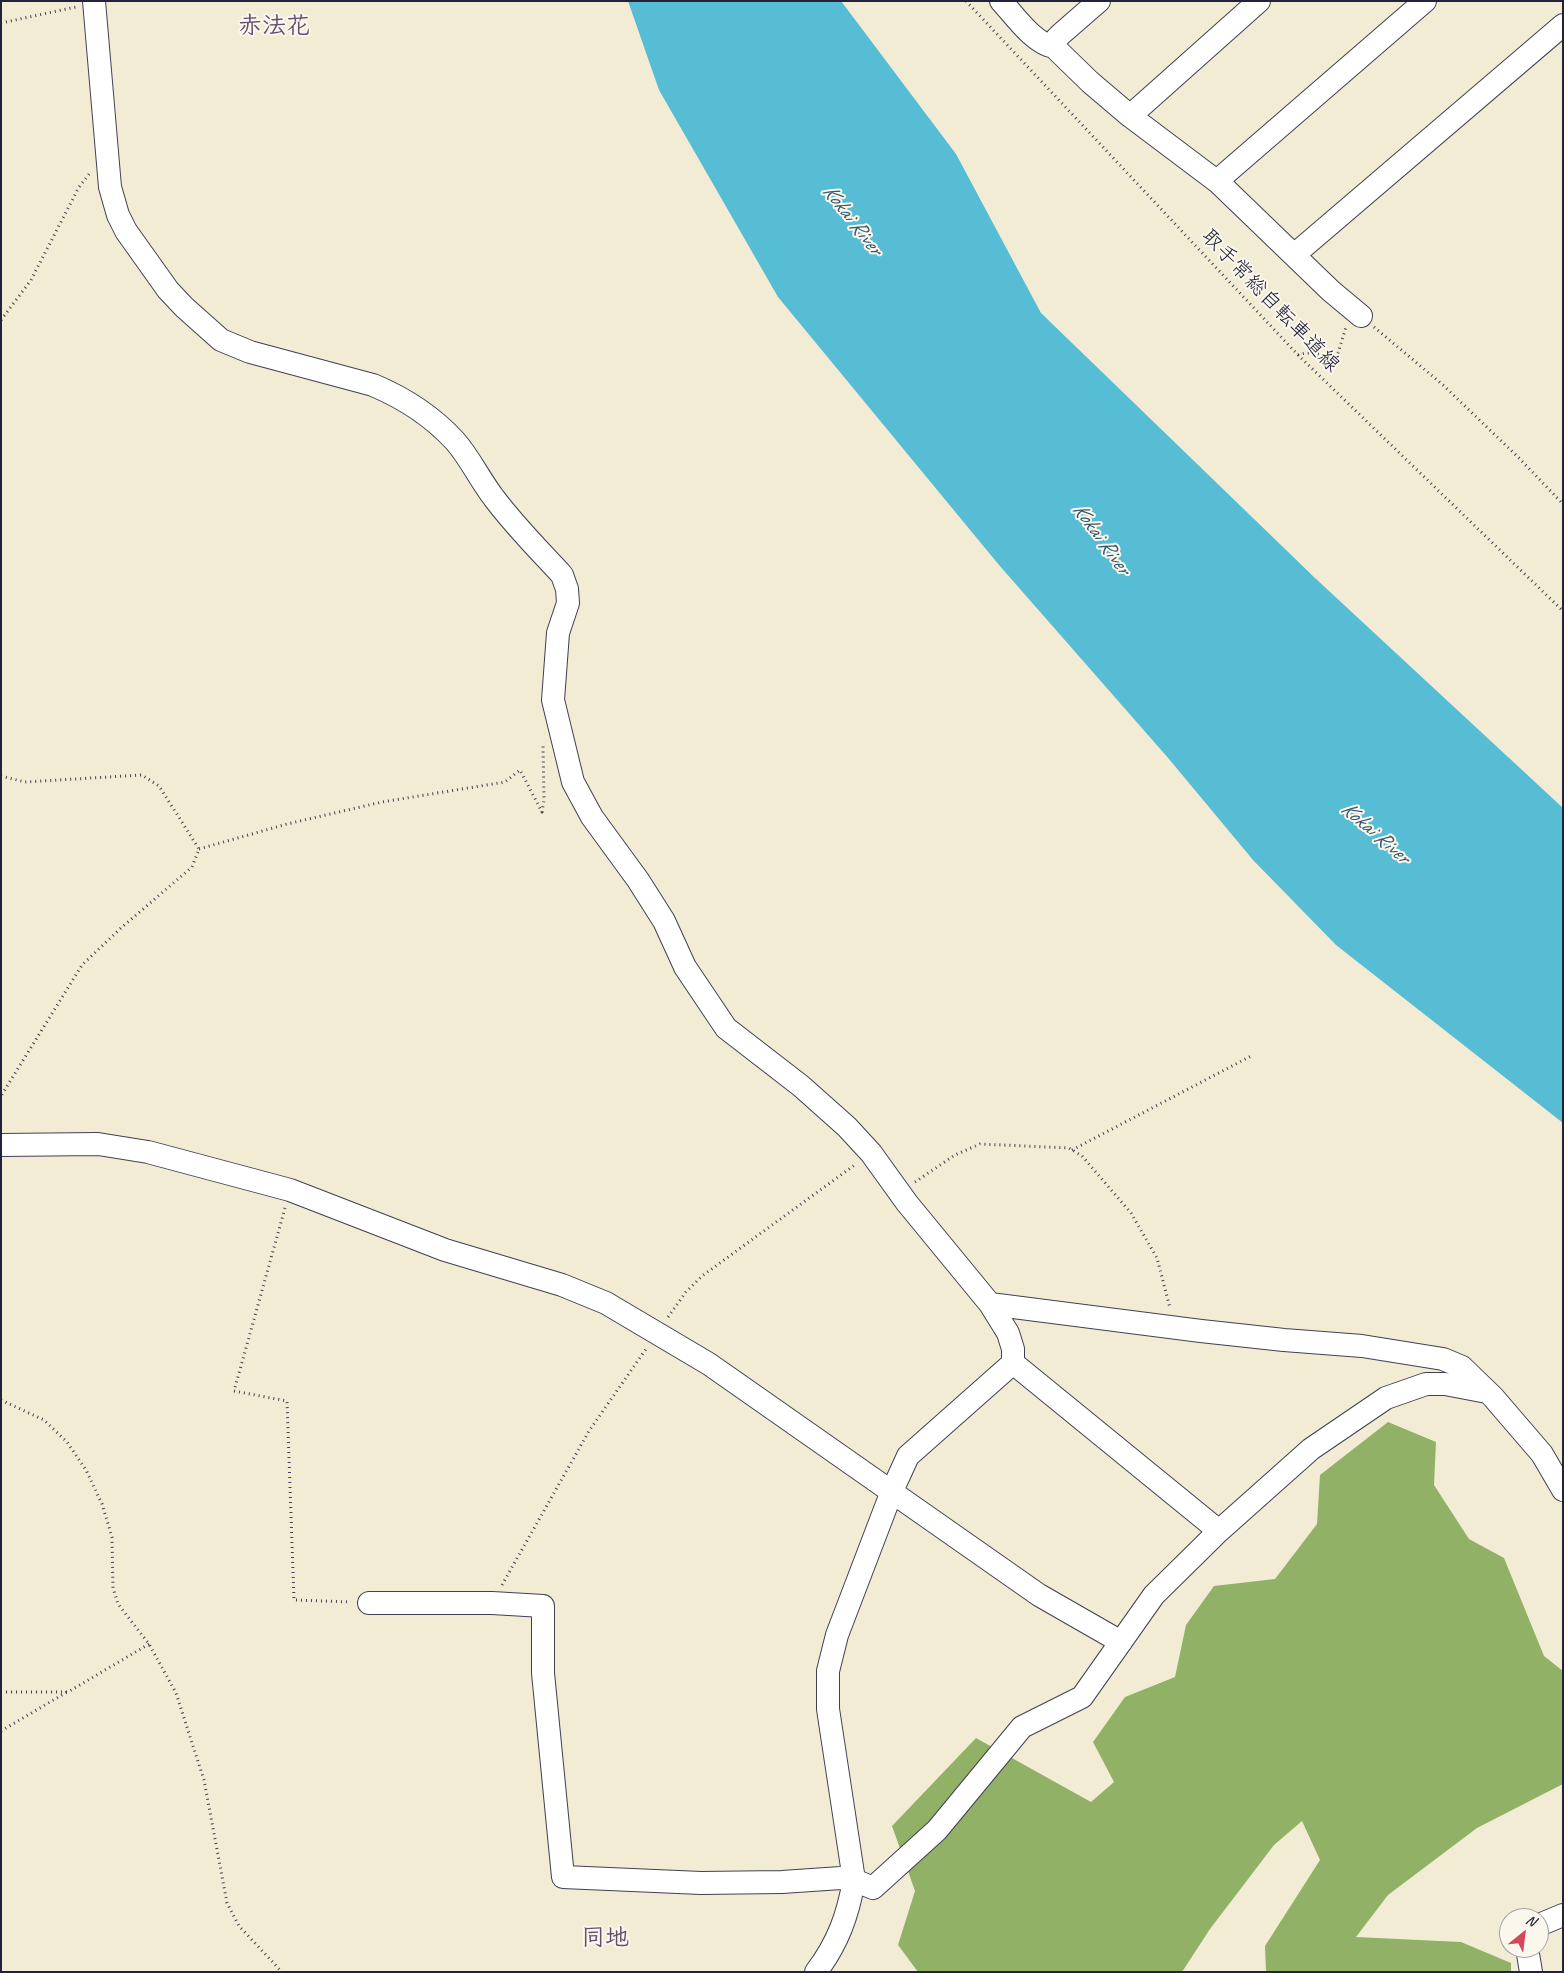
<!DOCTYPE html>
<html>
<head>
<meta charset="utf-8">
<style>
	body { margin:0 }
	#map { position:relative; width:1564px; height:1973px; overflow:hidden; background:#f2ecd5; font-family:Caveat,sans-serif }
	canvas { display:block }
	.frame { position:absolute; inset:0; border:2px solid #22223b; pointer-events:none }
	.north { position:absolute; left:1499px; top:1908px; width:50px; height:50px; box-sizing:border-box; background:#fbf7ec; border:1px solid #a4a2a5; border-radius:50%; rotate:29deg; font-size:14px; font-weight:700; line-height:20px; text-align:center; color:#22223b }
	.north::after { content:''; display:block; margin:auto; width:18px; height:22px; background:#d1495b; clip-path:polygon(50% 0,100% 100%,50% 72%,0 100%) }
</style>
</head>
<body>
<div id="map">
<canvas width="1564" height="1973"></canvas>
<div class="frame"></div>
<div class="north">N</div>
</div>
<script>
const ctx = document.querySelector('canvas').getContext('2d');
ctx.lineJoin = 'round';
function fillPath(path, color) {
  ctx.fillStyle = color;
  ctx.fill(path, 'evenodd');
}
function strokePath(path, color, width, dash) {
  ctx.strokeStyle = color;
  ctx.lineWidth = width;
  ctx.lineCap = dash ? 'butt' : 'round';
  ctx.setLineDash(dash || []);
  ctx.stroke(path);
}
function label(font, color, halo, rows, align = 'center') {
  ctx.font = font + ' Caveat,"Klee One",sans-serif';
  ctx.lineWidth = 4;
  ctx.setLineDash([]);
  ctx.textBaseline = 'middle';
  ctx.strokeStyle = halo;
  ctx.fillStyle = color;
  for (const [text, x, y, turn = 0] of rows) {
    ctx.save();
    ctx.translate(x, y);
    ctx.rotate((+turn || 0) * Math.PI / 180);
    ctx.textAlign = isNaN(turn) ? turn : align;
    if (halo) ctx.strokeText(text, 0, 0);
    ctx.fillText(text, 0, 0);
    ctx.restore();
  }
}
fillPath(new Path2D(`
	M 1388,1422 L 1436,1442 L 1434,1485 L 1469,1539 L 1504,1558 L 1544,1656 L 1563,1671 L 1563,1784 L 1477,1828 L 1388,1895 L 1356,1937 L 1461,1942 L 1511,1963 L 1511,1972 L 1266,1972 L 1265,1946 L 1320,1860 L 1302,1821 L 1274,1845 L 1210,1929 L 1182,1972 L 918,1972 L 898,1945 L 915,1891 L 892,1826 L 976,1738 L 1091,1802 L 1114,1782 L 1093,1742 L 1125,1697 L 1175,1677 L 1186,1625 L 1214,1586 L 1275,1579 L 1317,1524 L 1320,1475 Z`), '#91b266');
fillPath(new Path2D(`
	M 628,1 L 841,1 L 956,154 L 1041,313 L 1315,578 L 1563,808 L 1563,1123 L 1336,945 L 1253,860 L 1169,759 L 999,565 L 778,297 L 659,90 Z`), '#56bdd4');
const minor = new Path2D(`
	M 94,1 L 110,187 L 118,215 L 126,231 L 168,290 L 184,307 L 221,340 L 250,352 L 373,385 C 404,398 432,416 455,441 C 470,458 480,480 494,498 C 514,525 539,550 562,575 L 567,589 L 568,603 L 558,633 L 553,700 L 573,782 L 592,817 L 638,880 L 664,921 L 685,967 L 726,1028 L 801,1086 L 847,1127 L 871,1153 L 907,1203 L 990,1304 L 1008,1333 L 1013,1349 L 1013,1363 L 908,1456 L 892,1491 L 837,1635 L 828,1671 L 828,1709 L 854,1880 C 848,1915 838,1943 816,1972
	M 1001,1 C 1015,16 1034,44 1054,47 L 1090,82 L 1130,116 L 1219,183 L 1331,291 L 1361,316
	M 1054,47 L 1056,39 L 1061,34 L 1099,1
	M 1130,116 L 1259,1
	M 1219,183 L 1225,174 L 1425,1
	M 1294,255 L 1563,25
	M 1,1145 L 98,1144 L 148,1152 L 290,1190 L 445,1250 L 562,1285 L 606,1303 L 709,1364 L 1039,1595 L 1121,1642
	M 990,1304 L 1201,1331 L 1284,1340 L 1362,1346 L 1443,1359 L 1462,1367 L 1493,1397 L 1542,1454 L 1563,1490
	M 1219,1531 L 1311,1449 L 1386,1398 L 1426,1384 L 1445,1384 L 1487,1392
	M 369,1603 L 492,1603 L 543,1606 L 543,1673 L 563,1877 L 701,1883 L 782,1882 L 841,1878 L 854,1880 L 873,1888 L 937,1830 L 1022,1727 L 1082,1697 L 1154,1595 L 1219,1531 L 1013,1363
	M 1539,1925 L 1563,1915
	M 1527,1948 L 1531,1972`);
strokePath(minor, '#414052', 24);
strokePath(new Path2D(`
	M 966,1 L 1298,355 L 1563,611
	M 1,23 L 76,7
	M 1,320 L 31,280 L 79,187 L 90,173
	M 1374,327 L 1443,385 L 1518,457 L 1563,504
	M 1298,355 C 1310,350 1325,357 1338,353 L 1346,327
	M 1,776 L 25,782 L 142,775 L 159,786 L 199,849 L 192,867 L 121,928 L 82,965 L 1,1096
	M 199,849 L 287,824 L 382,802 L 505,782 L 520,770 L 542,812 L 544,800 L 543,744
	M 1072,1150 L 1253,1055
	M 915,1182 L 955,1155 L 980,1144 L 1069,1148 L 1082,1156 L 1131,1213 L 1157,1258 L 1170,1308
	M 285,1208 L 234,1391 L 287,1401 L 294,1600 L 351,1602
	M 668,1317 L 686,1292 L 702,1276 L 856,1164
	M 1,1400 L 44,1420 L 67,1442 L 86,1470 L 102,1504 L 112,1537 L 113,1588 L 118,1604 L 149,1644 L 176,1693 L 204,1780 L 227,1903 L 239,1926 L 282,1972
	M 502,1585 L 589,1431 L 646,1349
	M 1,1692 L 68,1692 L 149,1644
	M 1,1731 L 67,1692`), '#414052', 3, [1, 4]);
strokePath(minor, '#fff', 22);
label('21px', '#22223b', '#fbf7ec', [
	["取手常総自転車道線",1270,301,46]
]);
label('italic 22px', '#345871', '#fbf7ec', [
	["Kokai River",852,220,52],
	["Kokai River",1101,539,54],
	["Kokai River",1375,833,41]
]);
label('bold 24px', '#63506e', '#fbf7ec', [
	["赤法花",274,27],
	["同地",605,1939]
]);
</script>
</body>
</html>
